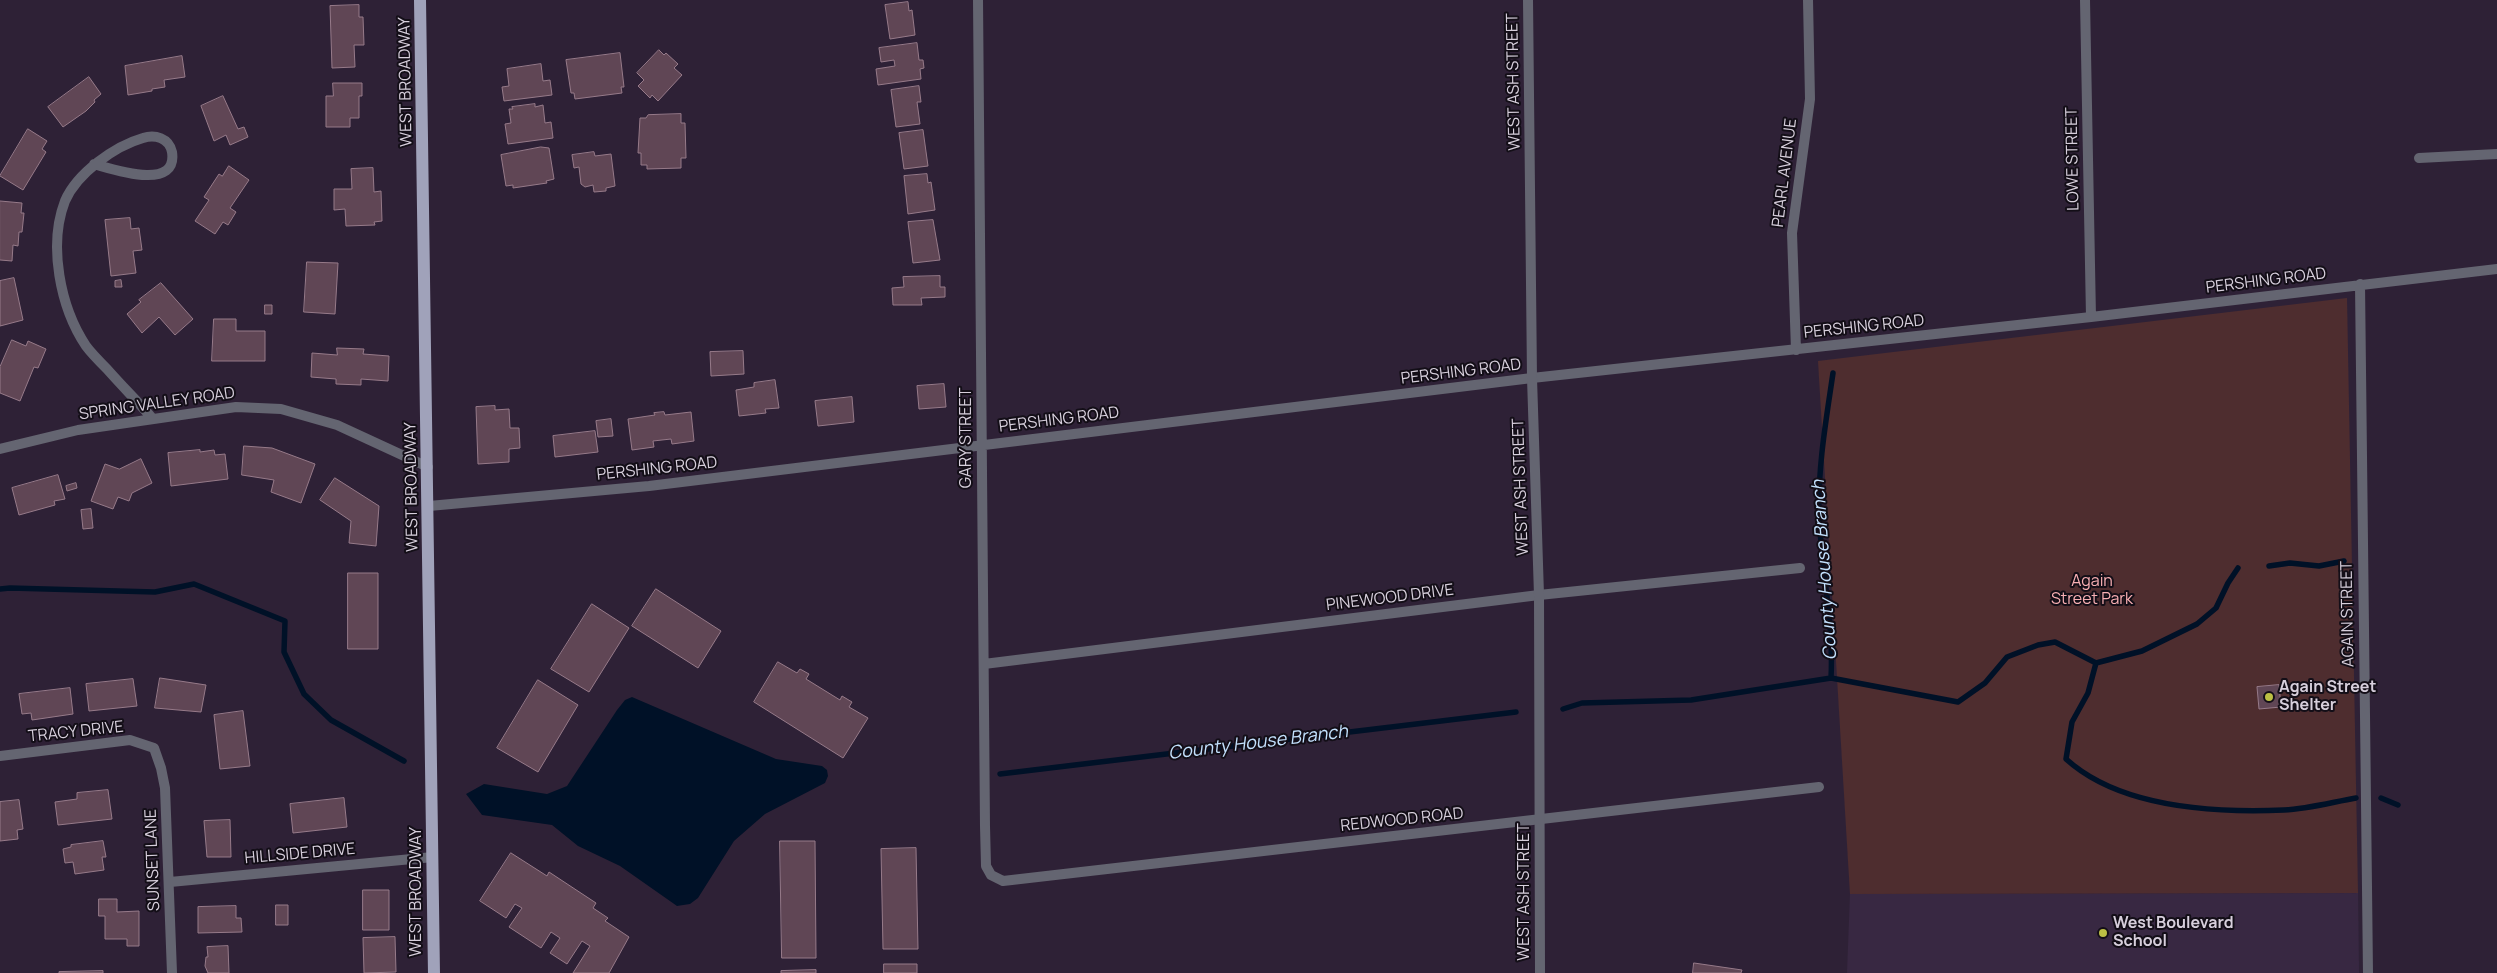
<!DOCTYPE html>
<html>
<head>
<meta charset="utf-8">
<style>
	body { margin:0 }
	canvas { display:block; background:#2e2136 }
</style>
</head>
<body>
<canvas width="2497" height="973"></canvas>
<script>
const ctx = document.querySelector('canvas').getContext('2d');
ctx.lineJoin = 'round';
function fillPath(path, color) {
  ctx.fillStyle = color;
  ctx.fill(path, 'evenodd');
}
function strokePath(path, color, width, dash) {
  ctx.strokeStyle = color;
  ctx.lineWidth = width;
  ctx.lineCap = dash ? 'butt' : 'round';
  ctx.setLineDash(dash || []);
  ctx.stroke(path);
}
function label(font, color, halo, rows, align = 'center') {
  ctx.font = font + ' Manrope,sans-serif';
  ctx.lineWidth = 4;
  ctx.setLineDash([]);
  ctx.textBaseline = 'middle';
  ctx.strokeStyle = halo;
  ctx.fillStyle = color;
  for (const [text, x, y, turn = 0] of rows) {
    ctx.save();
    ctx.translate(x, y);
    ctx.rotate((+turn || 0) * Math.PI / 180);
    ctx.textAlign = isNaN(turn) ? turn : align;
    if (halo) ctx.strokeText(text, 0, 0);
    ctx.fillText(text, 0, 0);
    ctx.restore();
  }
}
fillPath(new Path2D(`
	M 2358,893 L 2359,973 L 1847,973 L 1850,894 Z`), '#382842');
fillPath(new Path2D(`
	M 2347,298 L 2358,893 L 1850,894 L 1818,361 Z`), '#4e2d2f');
fillPath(new Path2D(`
	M 632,697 L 776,759 L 822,766 L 827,770 L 828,776 L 825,783 L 765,814 L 734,841 L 698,898 L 690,904 L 677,906 L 620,866 L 578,846 L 552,825 L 482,815 L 466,794 L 484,784 L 547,794 L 567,786 L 617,710 L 625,700 Z`), '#001127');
strokePath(new Path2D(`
	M 2269,566 L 2290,563 L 2319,566 L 2344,561
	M 0,589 L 10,588 L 155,592 L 194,584 L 285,621 L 284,652 L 304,694 L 331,720 L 404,761
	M 2096,663 L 2088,693 L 2072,722 L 2066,759 C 2120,808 2214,813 2284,810 C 2308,809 2333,802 2356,798
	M 1831,678 L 1958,702 L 1985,683 L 2007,657 L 2038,645 L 2055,642 L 2096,663 L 2142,651 L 2197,624 L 2216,608 L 2228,583 L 2238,568
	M 1563,709 L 1582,703 L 1691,700 L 1831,678 C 1834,623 1821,569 1819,514 C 1818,465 1826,421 1833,373
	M 1000,774 L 1516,712
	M 2381,798 L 2398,805`), '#001127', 5.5);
const building = new Path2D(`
	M 908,2 L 909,11 L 912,10 L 915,35 L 890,39 L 885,5 Z
	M 359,5 L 359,17 L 363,17 L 364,45 L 354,45 L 355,67 L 332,68 L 330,6 Z
	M 917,43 L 919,60 L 923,60 L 924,68 L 920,69 L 921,79 L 878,85 L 876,69 L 895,66 L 894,60 L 881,62 L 879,48 Z
	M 659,50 L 664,55 L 666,53 L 678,64 L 674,68 L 682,75 L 658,101 L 652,95 L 650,98 L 638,86 L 644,80 L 637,73 Z
	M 620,53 L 624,87 L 621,87 L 622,93 L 575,99 L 574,93 L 571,93 L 566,60 Z
	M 182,56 L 185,77 L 164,80 L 165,87 L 152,89 L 152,91 L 128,95 L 125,66 Z
	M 541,64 L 543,81 L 550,80 L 552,95 L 504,101 L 502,87 L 509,86 L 507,69 Z
	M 89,77 L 101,94 L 94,100 L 95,102 L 86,111 L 63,127 L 48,107 Z
	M 333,83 L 362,83 L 362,96 L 359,96 L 359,118 L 350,118 L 350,127 L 326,127 L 326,96 L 333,96 Z
	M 919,86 L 921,102 L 917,102 L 920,124 L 896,127 L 891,90 Z
	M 223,96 L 238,129 L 244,127 L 248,137 L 230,145 L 226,135 L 214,141 L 201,106 Z
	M 535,104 L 535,107 L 543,105 L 545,123 L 551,122 L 553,138 L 508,144 L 505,124 L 511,123 L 509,109 L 513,109 L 512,107 Z
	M 681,114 L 681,123 L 685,123 L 686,158 L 681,158 L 681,168 L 647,169 L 647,165 L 641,165 L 641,153 L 638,153 L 640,118 L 646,118 L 648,115 Z
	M 28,129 L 47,141 L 42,149 L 46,152 L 23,190 L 0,176 Z
	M 923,130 L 928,166 L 904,169 L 899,133 Z
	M 541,147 L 549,148 L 554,179 L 546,181 L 547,183 L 513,188 L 513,185 L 506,186 L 501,155 Z
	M 594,152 L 595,156 L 611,154 L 615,186 L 606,188 L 606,191 L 594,192 L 593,185 L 585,187 L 581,184 L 579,167 L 574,168 L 572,155 Z
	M 229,166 L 249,180 L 230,208 L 236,212 L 228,225 L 223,222 L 215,234 L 195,221 L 209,200 L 204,197 L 219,174 L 222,176 Z
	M 373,168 L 374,192 L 381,191 L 382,221 L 374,222 L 375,225 L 346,226 L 345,209 L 334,210 L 334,189 L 352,189 L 351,169 Z
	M 927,174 L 928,183 L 931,182 L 935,210 L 908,214 L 904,176 Z
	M 0,201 L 22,203 L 21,213 L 24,213 L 22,232 L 19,232 L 18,246 L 13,245 L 12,261 L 0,260 Z
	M 130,218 L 131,229 L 139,228 L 142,250 L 133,251 L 136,273 L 111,276 L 105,220 Z
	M 933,220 L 940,260 L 913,263 L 908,222 Z
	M 307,262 L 338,263 L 335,314 L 304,312 Z
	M 940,276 L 940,287 L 945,287 L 945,297 L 921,298 L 922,305 L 893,305 L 892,288 L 904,287 L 903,277 Z
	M 14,278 L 23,320 L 0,326 L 0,281 Z
	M 121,280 L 122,287 L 115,287 L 115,281 Z
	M 161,283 L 193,319 L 175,335 L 159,317 L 142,333 L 127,314 L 141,302 L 139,300 Z
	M 265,305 L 272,305 L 272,314 L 265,314 Z
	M 214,319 L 236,319 L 236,331 L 265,331 L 265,361 L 212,361 Z
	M 12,340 L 26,346 L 28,341 L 46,349 L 38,368 L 34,367 L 20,401 L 0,393 L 0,367 Z
	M 337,348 L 364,349 L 363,354 L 389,356 L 388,381 L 361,379 L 361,385 L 336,384 L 336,379 L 311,377 L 312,353 L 337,355 Z
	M 743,351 L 744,374 L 711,376 L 710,352 Z
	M 775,380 L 779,408 L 765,409 L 766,413 L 739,416 L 736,390 L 754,387 L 754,383 Z
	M 944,384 L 946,407 L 919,409 L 917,386 Z
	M 852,397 L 854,422 L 818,426 L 815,401 Z
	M 495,406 L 495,410 L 509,409 L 510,428 L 519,428 L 520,448 L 509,449 L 509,462 L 478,464 L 476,407 Z
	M 664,412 L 665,415 L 691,412 L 694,441 L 672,444 L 671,439 L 653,441 L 654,447 L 632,450 L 628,419 L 655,415 L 654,413 Z
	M 611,419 L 613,436 L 598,437 L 596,421 Z
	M 595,431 L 598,452 L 555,457 L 553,436 Z
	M 244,446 L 272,448 L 315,464 L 301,503 L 271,492 L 274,480 L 242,475 Z
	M 200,450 L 200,452 L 214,450 L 215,455 L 225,454 L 228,479 L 171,486 L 168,453 Z
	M 141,459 L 152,483 L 132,493 L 129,501 L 118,497 L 113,509 L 91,501 L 105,464 L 119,469 Z
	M 58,475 L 65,499 L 54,501 L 55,505 L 19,515 L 12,488 Z
	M 335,478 L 379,506 L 376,546 L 349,543 L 351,521 L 320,500 Z
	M 76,483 L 77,488 L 67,491 L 66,486 Z
	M 91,509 L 93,528 L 83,529 L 81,510 Z
	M 348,573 L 378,573 L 378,649 L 348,649 Z
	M 656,589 L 721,631 L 698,668 L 632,626 Z
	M 592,604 L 629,628 L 589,692 L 551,669 Z
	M 778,662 L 797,673 L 800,669 L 809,674 L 806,679 L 840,700 L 842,696 L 852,702 L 849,707 L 868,718 L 843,758 L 754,702 Z
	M 160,678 L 206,685 L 201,712 L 155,708 Z
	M 133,679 L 137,706 L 89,711 L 86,684 Z
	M 538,680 L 578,705 L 538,772 L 497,748 Z
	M 2279,685 L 2281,707 L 2259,709 L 2257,687 Z
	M 70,688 L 73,714 L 32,720 L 31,713 L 22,714 L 19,694 Z
	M 243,711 L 250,766 L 220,769 L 214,715 Z
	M 108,790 L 112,819 L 58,825 L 55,802 L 77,799 L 77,793 Z
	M 344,798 L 347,827 L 293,833 L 290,804 Z
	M 19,800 L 23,829 L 17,830 L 18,839 L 0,841 L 0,802 Z
	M 230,820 L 231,857 L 207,857 L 204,821 Z
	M 103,841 L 106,857 L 102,857 L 104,870 L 75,874 L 73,862 L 65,863 L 63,849 L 71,847 L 71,845 Z
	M 780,841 L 815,841 L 816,958 L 782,958 Z
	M 916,848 L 918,949 L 883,949 L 881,849 Z
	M 511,853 L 547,876 L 549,872 L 596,903 L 593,908 L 608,918 L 605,921 L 629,937 L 609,973 L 573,973 L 590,946 L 582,941 L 567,964 L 550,953 L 560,938 L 551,932 L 541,948 L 509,927 L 522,908 L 515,904 L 506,918 L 480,901 Z
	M 363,890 L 389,890 L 389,930 L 363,930 Z
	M 99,899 L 117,899 L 117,912 L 139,911 L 139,946 L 127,946 L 127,939 L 105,939 L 105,916 L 99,916 Z
	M 276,905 L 288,905 L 288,925 L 276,925 Z
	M 236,906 L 236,918 L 241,918 L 242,932 L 198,933 L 198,907 Z
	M 395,937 L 396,972 L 364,973 L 363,938 Z
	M 228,946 L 229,973 L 208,973 L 205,966 L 206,957 L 208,957 L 207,947 Z
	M 1694,963 L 1742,970 L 1741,973 L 1693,973 Z
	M 884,964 L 917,964 L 917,973 L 884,973 Z
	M 816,970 L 816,973 L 781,973 L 781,971 Z
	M 103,971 L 103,973 L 59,973 L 59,972 Z`);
fillPath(building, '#604655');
strokePath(building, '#967a89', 1);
strokePath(new Path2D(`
	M 978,0 L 985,826 L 986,866 L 991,875 L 1003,881 L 1819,787
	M 2085,0 L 2091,317
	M 2419,158 L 2497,154
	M 94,164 C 112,169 178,192 172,152 C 169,138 155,134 143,138 C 115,146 77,173 65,201 C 48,245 60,307 86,346 C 92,354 100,362 107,369 C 122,386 138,402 153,419
	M 2360,284 L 2368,973
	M 1796,350 L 1792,233 L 1810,99 L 1808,0
	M 0,449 L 78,430 L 236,407 L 281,409 L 337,425 L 428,467
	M 429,506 L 649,486 L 1532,378 L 2091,317 L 2497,269
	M 984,664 L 1539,595 L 1800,568
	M 0,756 L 130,740 L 154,748 L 161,768 L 165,788 L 172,973
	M 170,882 L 433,857`), '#646571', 10);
strokePath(new Path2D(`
	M 1528,0 L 1532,378 L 1539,595 L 1540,973`), '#646571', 10);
strokePath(new Path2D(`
	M 420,0 L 434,973`), '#a0a2ba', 12);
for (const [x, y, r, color] of [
	[2269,697,5,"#bcbf44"],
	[2103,933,5,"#bcbf44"]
]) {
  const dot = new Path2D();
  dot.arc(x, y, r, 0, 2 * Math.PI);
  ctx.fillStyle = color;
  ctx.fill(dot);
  strokePath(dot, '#130e17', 2);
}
label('16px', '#d7cfdc', '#130e17', [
	["WEST BROADWAY",406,82,-91],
	["WEST ASH STREET",1514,82,-91],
	["LOWE STREET",2073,159,-91],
	["PEARL AVENUE",1785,173,-83],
	["PERSHING ROAD",2266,281,-7],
	["PERSHING ROAD",1864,327,-6],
	["PERSHING ROAD",1461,372,-7],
	["SPRING VALLEY ROAD",157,404,-8],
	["PERSHING ROAD",1059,420,-7],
	["GARY STREET",967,438,-90],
	["PERSHING ROAD",657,469,-6],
	["WEST BROADWAY",412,487,-91],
	["WEST ASH STREET",1521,487,-92],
	["PINEWOOD DRIVE",1390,598,-7],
	["AGAIN STREET",2348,614,-91],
	["TRACY DRIVE",76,732,-6],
	["REDWOOD ROAD",1402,820,-6],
	["HILLSIDE DRIVE",300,854,-5],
	["SUNSET LANE",153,860,-92],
	["WEST BROADWAY",417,892,-90],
	["WEST ASH STREET",1525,892,-90]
]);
label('16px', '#f8afb3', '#130e17', [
	["Again",2092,582],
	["Street Park",2092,600]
]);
label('bold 16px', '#d7cfdc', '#130e17', [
	["Again Street",2279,688],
	["Shelter",2279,706],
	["West Boulevard",2113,924],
	["School",2113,942]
], 'left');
label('italic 18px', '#c3e1fe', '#130e17', [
	["County House Branch",1825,570,-94],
	["County House Branch",1258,743,-7]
]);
</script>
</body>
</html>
